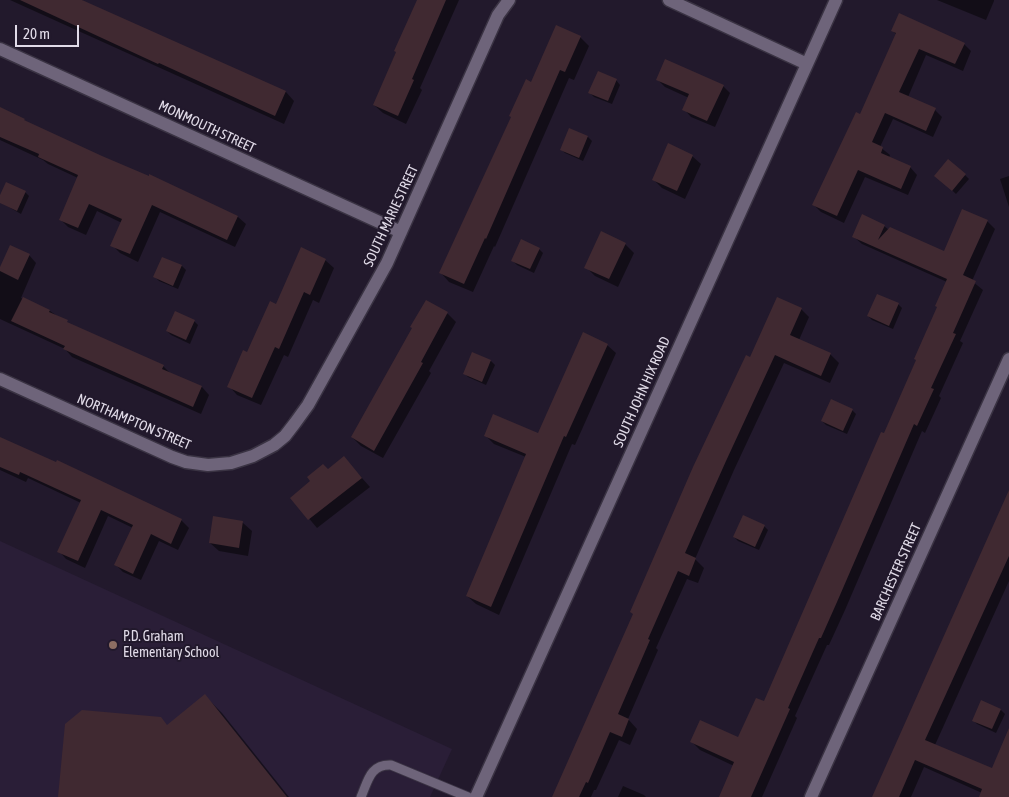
<!DOCTYPE html>
<html>
<head>
<meta charset="utf-8">
<style>
	body { margin:0 }
	#map { position:relative; width:1009px; height:797px; overflow:hidden; background:#22192c; font-family:"Asap Condensed",sans-serif }
	canvas { display:block }
	.scale { position:absolute; left:15px; top:25px; width:64px; height:22px; box-sizing:border-box; border:2px solid #e1dbe8; border-top:0; padding-left:6px; font-size:15px; line-height:18px; white-space:nowrap; color:#e1dbe8; -webkit-text-stroke:4px #22192c; paint-order:stroke }
</style>
</head>
<body>
<div id="map">
<canvas width="1009" height="797"></canvas>
<div class="scale">20 m</div>
</div>
<script>
const ctx = document.querySelector('canvas').getContext('2d');
ctx.lineJoin = 'round';
function fillPath(path, color) {
  ctx.fillStyle = color;
  ctx.fill(path, 'evenodd');
}
function strokePath(path, color, width, dash) {
  ctx.strokeStyle = color;
  ctx.lineWidth = width;
  ctx.lineCap = dash ? 'butt' : 'round';
  ctx.setLineDash(dash || []);
  ctx.stroke(path);
}
function label(font, color, halo, rows, align = 'center') {
  ctx.font = font + ' "Asap Condensed",sans-serif';
  ctx.lineWidth = 4;
  ctx.setLineDash([]);
  ctx.textBaseline = 'middle';
  ctx.strokeStyle = halo;
  ctx.fillStyle = color;
  for (const [text, x, y, turn = 0] of rows) {
    ctx.save();
    ctx.translate(x, y);
    ctx.rotate((+turn || 0) * Math.PI / 180);
    ctx.textAlign = isNaN(turn) ? turn : align;
    if (halo) ctx.strokeText(text, 0, 0);
    ctx.fillText(text, 0, 0);
    ctx.restore();
  }
}
fillPath(new Path2D(`
	M 0,541 L 452,749 L 430,797 L 0,797 Z`), '#2a1e37');
fillPath(new Path2D(`
	M 10,0 L 83,0 L 82,1 L 286,92 L 294,101 L 284,124 Z
	M 418,0 L 459,0 L 420,88 L 422,90 L 406,124 L 383,113 L 374,105 Z
	M 937,0 L 994,0 L 994,1 L 986,20 Z
	M 892,30 L 964,44 L 971,51 L 963,71 L 926,55 L 908,97 L 935,110 L 942,117 L 933,137 L 893,119 L 880,147 L 890,155 L 889,158 L 910,167 L 917,175 L 908,195 L 865,177 L 844,223 L 821,212 L 814,205 L 861,116 L 897,35 Z
	M 580,37 L 589,46 L 574,80 L 569,78 L 495,247 L 494,246 L 473,292 L 449,282 L 441,273 L 531,83 Z
	M 616,80 L 620,85 L 612,104 L 594,97 L 590,93 Z
	M 658,80 L 723,86 L 730,93 L 715,127 L 691,117 L 684,109 L 689,98 L 665,87 Z
	M 0,109 L 102,158 L 238,217 L 246,224 L 235,247 L 160,212 L 138,262 L 120,253 L 112,245 L 122,223 L 97,211 L 86,235 L 68,227 L 60,219 L 78,178 L 48,164 L 43,160 L 0,140 Z
	M 570,130 L 588,137 L 592,141 L 583,161 L 565,153 L 561,149 Z
	M 692,156 L 701,164 L 685,199 L 662,188 L 653,179 Z
	M 965,175 L 969,179 L 956,194 L 940,179 Z
	M 1009,176 L 1009,207 L 1000,179 Z
	M 25,192 L 29,196 L 21,214 L 0,202 L 0,198 Z
	M 987,221 L 995,229 L 972,281 L 983,290 L 960,341 L 963,343 L 939,396 L 941,398 L 925,433 L 922,431 L 845,610 L 829,645 L 827,645 L 795,716 L 797,718 L 762,797 L 720,797 L 734,766 L 700,750 L 692,742 L 739,739 L 764,703 L 885,435 L 938,308 L 947,282 L 862,244 L 854,237 L 884,226 L 889,230 L 945,252 Z
	M 625,244 L 634,253 L 618,287 L 595,276 L 586,267 Z
	M 539,249 L 543,253 L 534,273 L 517,265 L 513,261 Z
	M 29,255 L 36,263 L 21,298 L 50,311 L 70,325 L 163,366 L 171,374 L 202,387 L 209,395 L 201,414 L 72,357 L 65,349 L 0,319 L 0,270 Z
	M 163,258 L 182,266 L 186,270 L 178,289 L 159,281 L 155,277 Z
	M 325,260 L 334,268 L 319,303 L 313,300 L 288,357 L 284,355 L 261,405 L 237,395 L 229,386 L 276,306 Z
	M 426,301 L 448,314 L 456,322 L 429,371 L 431,373 L 383,458 L 361,446 L 352,437 L 413,329 Z
	M 898,304 L 902,308 L 893,329 L 872,320 L 868,316 Z
	M 801,309 L 809,317 L 799,340 L 830,354 L 839,363 L 830,383 L 784,363 L 734,470 L 695,559 L 704,568 L 698,583 L 687,579 L 656,648 L 658,650 L 628,719 L 637,729 L 630,745 L 619,740 L 596,790 L 594,790 L 591,797 L 553,797 L 751,358 Z
	M 194,321 L 198,325 L 190,344 L 171,335 L 167,331 Z
	M 607,345 L 616,353 L 575,445 L 572,444 L 499,615 L 476,604 L 467,596 L 526,457 L 494,444 L 485,435 L 539,434 Z
	M 473,353 L 491,361 L 495,365 L 486,385 L 468,377 L 464,373 Z
	M 852,410 L 856,414 L 847,434 L 826,425 L 822,421 Z
	M 0,438 L 181,520 L 189,528 L 178,550 L 159,541 L 141,580 L 123,572 L 116,565 L 133,528 L 108,516 L 85,568 L 66,559 L 59,551 L 81,503 L 28,478 L 26,482 L 0,470 Z
	M 344,458 L 370,487 L 317,528 L 292,498 Z
	M 1009,491 L 1009,581 L 935,745 L 992,770 L 1009,748 L 1009,797 L 980,797 L 982,793 L 924,767 L 911,797 L 874,797 Z
	M 214,518 L 243,523 L 252,531 L 248,556 L 219,551 L 210,543 Z
	M 764,526 L 768,530 L 759,550 L 738,541 L 734,537 Z
	M 205,696 L 222,713 L 289,797 L 59,797 L 167,726 Z
	M 1001,710 L 1005,714 L 996,733 L 977,724 L 973,720 Z
	M 623,786 L 644,795 L 646,797 L 618,797 Z`), '#0007');
fillPath(new Path2D(`
	M 20,0 L 82,0 L 286,91 L 275,116 L 159,63 L 158,64 Z
	M 417,0 L 446,0 L 412,79 L 414,80 L 398,116 L 373,105 L 396,52 L 394,51 Z
	M 899,13 L 965,43 L 955,64 L 919,49 L 899,92 L 936,108 L 926,131 L 885,113 L 872,142 L 883,147 L 881,153 L 911,166 L 901,189 L 858,170 L 837,216 L 812,205 L 856,112 L 860,114 L 896,33 L 891,31 Z
	M 556,25 L 581,36 L 565,72 L 560,70 L 486,239 L 485,238 L 464,284 L 439,273 L 511,117 L 509,116 L 526,79 L 531,82 Z
	M 665,59 L 724,85 L 707,121 L 682,110 L 689,94 L 656,80 Z
	M 598,71 L 617,79 L 608,101 L 588,93 Z
	M 0,107 L 25,119 L 24,120 L 102,156 L 149,176 L 149,174 L 238,216 L 227,240 L 152,205 L 130,254 L 110,246 L 122,219 L 89,204 L 78,228 L 59,220 L 78,175 L 38,157 L 39,154 L 0,137 Z
	M 569,128 L 588,136 L 579,158 L 560,150 Z
	M 668,143 L 693,155 L 677,191 L 652,180 Z
	M 948,159 L 966,174 L 952,191 L 934,176 Z
	M 6,182 L 26,191 L 17,211 L 0,203 L 0,195 Z
	M 962,209 L 988,220 L 963,275 L 976,281 L 953,333 L 956,334 L 931,388 L 934,389 L 917,426 L 914,424 L 837,602 L 821,638 L 819,638 L 788,708 L 790,709 L 751,797 L 719,797 L 734,762 L 690,742 L 700,720 L 738,737 L 756,698 L 764,701 L 881,432 L 884,433 L 916,360 L 914,359 L 937,307 L 935,306 L 947,279 L 852,237 L 862,214 L 885,225 L 878,240 L 890,227 L 944,251 Z
	M 601,231 L 626,243 L 609,279 L 584,268 Z
	M 521,239 L 540,248 L 530,269 L 511,261 Z
	M 10,245 L 30,254 L 18,280 L 0,271 L 0,267 Z
	M 301,247 L 326,259 L 310,295 L 304,292 L 279,349 L 275,347 L 252,398 L 227,387 L 243,350 L 247,352 L 270,301 L 276,304 Z
	M 162,257 L 182,265 L 173,286 L 153,277 Z
	M 877,294 L 899,303 L 889,326 L 867,316 Z
	M 23,297 L 50,310 L 49,312 L 68,320 L 67,322 L 164,365 L 162,369 L 202,386 L 193,407 L 63,349 L 65,346 L 11,321 Z
	M 777,297 L 802,308 L 790,335 L 831,353 L 821,376 L 775,355 L 726,461 L 685,553 L 696,558 L 689,576 L 678,571 L 648,639 L 650,640 L 618,714 L 629,719 L 622,737 L 610,732 L 588,783 L 586,782 L 579,797 L 552,797 L 633,614 L 630,612 L 693,467 L 746,355 L 750,357 Z
	M 426,300 L 448,312 L 421,362 L 423,363 L 374,451 L 351,437 L 412,328 L 410,327 Z
	M 175,311 L 195,320 L 186,340 L 166,331 Z
	M 583,332 L 608,344 L 566,437 L 564,436 L 491,607 L 466,596 L 526,454 L 484,436 L 493,414 L 538,433 Z
	M 472,352 L 491,360 L 482,382 L 463,374 Z
	M 831,399 L 853,409 L 843,431 L 821,421 Z
	M 0,437 L 56,462 L 57,460 L 182,519 L 171,544 L 151,534 L 133,574 L 114,565 L 133,525 L 101,510 L 78,561 L 57,552 L 81,500 L 20,472 L 19,475 L 0,467 Z
	M 344,456 L 362,478 L 308,520 L 290,498 L 310,481 L 307,477 L 323,464 L 328,469 Z
	M 1009,490 L 1009,556 L 925,740 L 992,768 L 1009,728 L 1009,797 L 979,797 L 982,789 L 915,760 L 899,797 L 872,797 Z
	M 743,515 L 765,525 L 755,547 L 733,537 Z
	M 213,516 L 243,521 L 239,548 L 209,543 Z
	M 205,694 L 287,797 L 58,797 L 65,724 L 82,710 L 161,717 L 167,725 Z
	M 981,700 L 1001,709 L 992,729 L 972,721 Z`), '#402931');
const service = new Path2D(`
	M 361,797 C 368,781 370,764 391,765 L 468,797`);
const minor = new Path2D(`
	M 669,0 L 807,64
	M 0,49 L 401,232
	M 0,379 L 172,457 L 186,462 L 208,465 L 231,463 L 253,456 L 274,445 L 285,436 L 295,423 L 308,405 L 387,263 L 498,15 L 509,0
	M 476,797 L 836,0
	M 811,797 L 1009,359`);
strokePath(service, '#3a3343', 11);
strokePath(minor, '#3a3343', 15);
strokePath(service, '#6e647a', 9);
strokePath(minor, '#6e647a', 12);
for (const [x, y, r, color] of [
	[113,645,5,"#8d6e63"]
]) {
  const dot = new Path2D();
  dot.arc(x, y, r, 0, 2 * Math.PI);
  ctx.fillStyle = color;
  ctx.fill(dot);
  strokePath(dot, '#22192c', 2);
}
label('14px', '#e1dbe8', '#22192c', [
	["MONMOUTH STREET",207,127,25],
	["SOUTH MARIE STREET",391,216,-65],
	["SOUTH JOHN HIX ROAD",642,392,-66],
	["NORTHAMPTON STREET",134,422,23],
	["BARCHESTER STREET",896,572,-66]
]);
label('14px', '#e1dbe8', '#22192c', [
	["P.D. Graham",123,637],
	["Elementary School",123,653]
], 'left');
</script>
</body>
</html>
